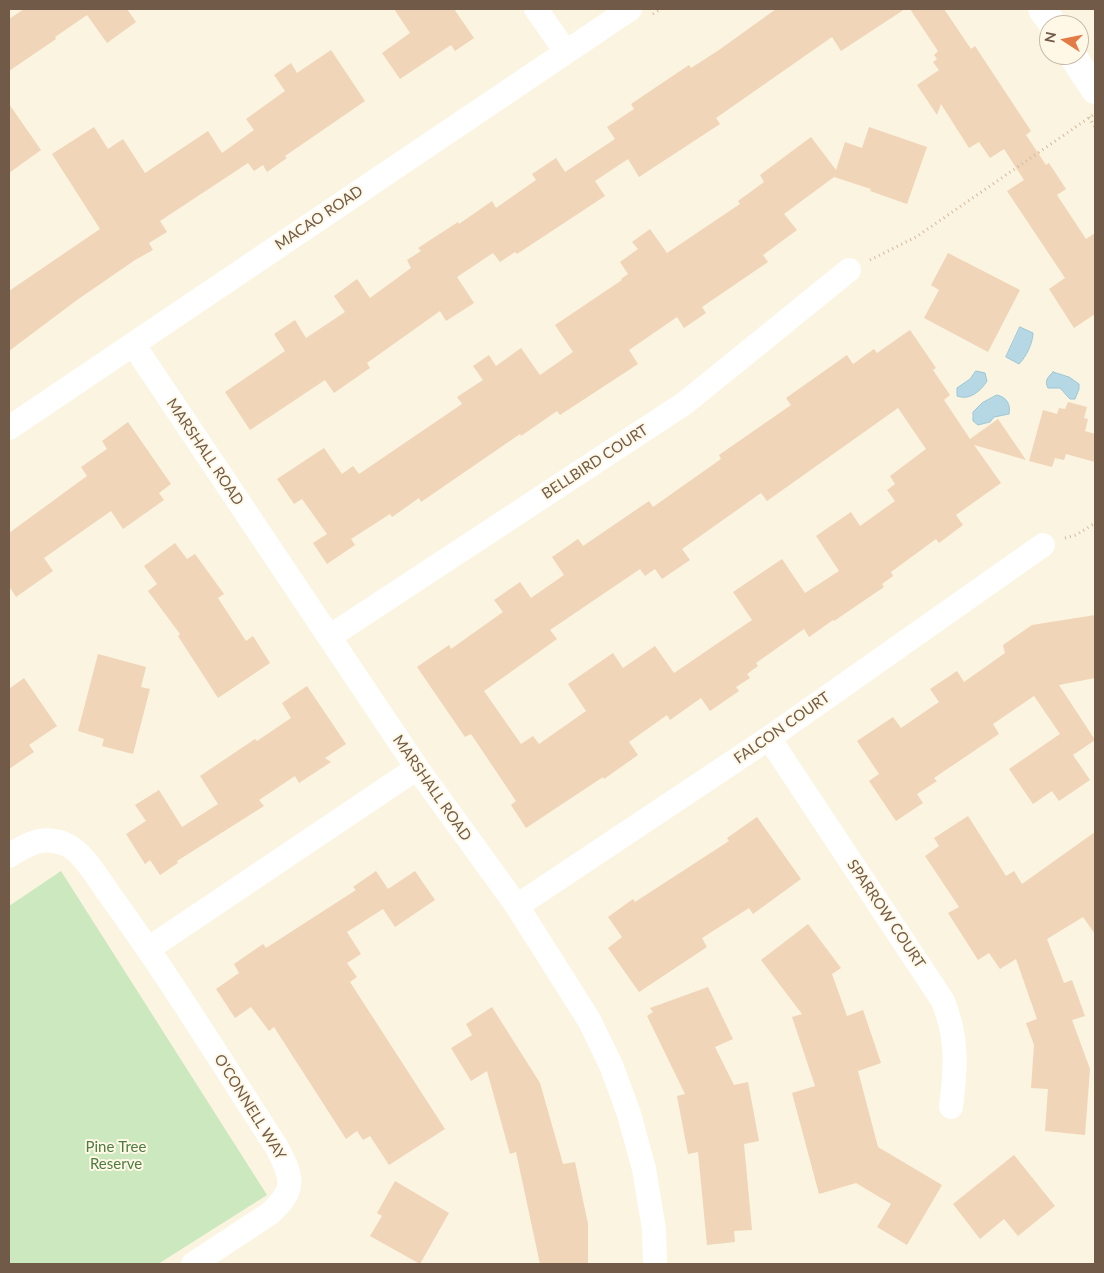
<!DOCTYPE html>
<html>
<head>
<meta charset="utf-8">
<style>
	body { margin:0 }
	#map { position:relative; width:1104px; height:1273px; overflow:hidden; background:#fbf4e0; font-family:Lato,sans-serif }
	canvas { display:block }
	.frame { position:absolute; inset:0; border:10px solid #715b48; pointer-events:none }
	.north { position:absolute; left:1039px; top:15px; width:50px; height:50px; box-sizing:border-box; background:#fff8e6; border:1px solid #c6b9a7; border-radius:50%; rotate:281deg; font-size:14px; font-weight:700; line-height:20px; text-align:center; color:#715b48 }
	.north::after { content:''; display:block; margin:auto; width:18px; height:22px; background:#e47a46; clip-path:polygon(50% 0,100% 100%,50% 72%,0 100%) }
</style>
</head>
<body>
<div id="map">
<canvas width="1104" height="1273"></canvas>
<div class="frame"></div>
<div class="north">N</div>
</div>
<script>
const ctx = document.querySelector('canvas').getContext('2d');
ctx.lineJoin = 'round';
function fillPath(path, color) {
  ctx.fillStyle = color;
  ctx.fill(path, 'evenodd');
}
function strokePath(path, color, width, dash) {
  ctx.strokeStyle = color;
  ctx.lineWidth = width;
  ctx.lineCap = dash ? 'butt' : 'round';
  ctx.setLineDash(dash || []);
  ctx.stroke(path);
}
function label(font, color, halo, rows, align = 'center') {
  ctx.font = font + ' Lato,sans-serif';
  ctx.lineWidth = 4;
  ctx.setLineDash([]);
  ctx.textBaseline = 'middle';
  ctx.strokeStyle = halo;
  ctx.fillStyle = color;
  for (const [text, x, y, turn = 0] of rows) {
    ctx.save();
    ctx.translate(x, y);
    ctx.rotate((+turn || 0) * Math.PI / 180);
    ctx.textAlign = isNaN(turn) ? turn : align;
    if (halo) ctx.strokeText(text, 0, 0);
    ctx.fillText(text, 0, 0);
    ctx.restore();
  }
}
fillPath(new Path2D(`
	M 61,871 L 267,1195 L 158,1264 L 9,1264 L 9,906 Z`), '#cce8bf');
const water = new Path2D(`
	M 1020,327 L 1033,333 C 1033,343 1026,357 1019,364 L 1006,357 Z
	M 976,371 L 985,373 L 987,381 C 981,391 969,401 957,396 L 957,388 L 970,379 Z
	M 1053,372 L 1069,377 L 1079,384 L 1079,389 L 1075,399 L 1070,399 L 1060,388 L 1048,388 C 1044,381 1048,377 1053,372 Z
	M 997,395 C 1007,397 1011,405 1009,414 L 994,417 L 990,422 L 978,425 L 973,421 L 973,412 L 982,403 Z`);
fillPath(water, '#b5d8e4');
strokePath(water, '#9cc6d6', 1);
fillPath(new Path2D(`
	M 24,9 L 127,9 L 136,22 L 107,43 L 87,15 L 55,37 L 56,39 L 9,71 L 9,19 Z
	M 394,9 L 454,9 L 474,38 L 455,51 L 451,45 L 400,79 L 382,53 L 410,33 Z
	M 776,9 L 905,9 L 841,51 L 832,37 L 716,118 L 720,124 L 639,177 L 628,159 L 595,181 L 605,196 L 517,254 L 515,252 L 500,262 L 493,253 L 457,277 L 474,303 L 446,321 L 440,311 L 367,363 L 370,368 L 334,393 L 325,380 L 250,430 L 225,392 L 285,351 L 274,334 L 295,320 L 306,338 L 345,312 L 334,296 L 357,279 L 370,298 L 411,268 L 407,260 L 421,251 L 418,248 L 458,222 L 459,224 L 492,201 L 496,208 L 536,180 L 532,174 L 556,158 L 565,172 L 615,139 L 607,127 L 634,109 L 631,104 L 689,65 L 691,68 L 719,50 Z
	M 910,9 L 944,9 L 971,49 L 975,46 L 1031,131 L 1026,135 L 1046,165 L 1049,163 L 1066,189 L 1057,195 L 1086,239 L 1095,233 L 1095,314 L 1074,328 L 1049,289 L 1065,278 L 1007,191 L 1024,180 L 1004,149 L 990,158 L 979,142 L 969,148 L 941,104 L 937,115 L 917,85 L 939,70 L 933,62 L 937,59 L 934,55 L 938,51 Z
	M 331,50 L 365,101 L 285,156 L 287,158 L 267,172 L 263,165 L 254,171 L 248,163 L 160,221 L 167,232 L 149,243 L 153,250 L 135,260 L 77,300 L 9,351 L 9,291 L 100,229 L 52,154 L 94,127 L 108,149 L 123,139 L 145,173 L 208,131 L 222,153 L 254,130 L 246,119 L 285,91 L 274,75 L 291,63 L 297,73 Z
	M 9,104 L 41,150 L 9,173 Z
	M 869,127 L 927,147 L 907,204 L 870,191 L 871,189 L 834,177 L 784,214 L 797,230 L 763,255 L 768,262 L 702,307 L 706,313 L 684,328 L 677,317 L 629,350 L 638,364 L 560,415 L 557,411 L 521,436 L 520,434 L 421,502 L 419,498 L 392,517 L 390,514 L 351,539 L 355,545 L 327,564 L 313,543 L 327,534 L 302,499 L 294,504 L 277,479 L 324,448 L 342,474 L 353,466 L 359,474 L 462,404 L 457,397 L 483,380 L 473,366 L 489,355 L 496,366 L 521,348 L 540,375 L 573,352 L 555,325 L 622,280 L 621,279 L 628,274 L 620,262 L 638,249 L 632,242 L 650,229 L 667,253 L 740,204 L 738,201 L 764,182 L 760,175 L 811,137 L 836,170 L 845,142 L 862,148 Z
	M 948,253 L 1020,290 L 988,352 L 924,318 L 939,290 L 931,285 Z
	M 910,330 L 936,368 L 933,370 L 950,395 L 944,400 L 970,439 L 998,419 L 1026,460 L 974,445 L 1001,483 L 956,515 L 963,525 L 939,543 L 936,539 L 891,572 L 893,576 L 882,584 L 884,587 L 834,621 L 833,620 L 809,637 L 804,629 L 756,663 L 758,666 L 747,674 L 750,678 L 736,687 L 739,691 L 710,711 L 701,698 L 670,720 L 667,715 L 629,742 L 638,755 L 604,779 L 603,777 L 526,828 L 511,805 L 516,801 L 471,734 L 465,737 L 417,667 L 449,645 L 451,649 L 503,612 L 494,600 L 520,582 L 531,598 L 564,575 L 552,557 L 578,539 L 583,546 L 649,501 L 653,507 L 721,459 L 719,455 L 791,405 L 786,398 L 847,355 L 853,364 L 874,349 L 877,353 ZM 898,408 L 926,449 L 890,476 L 895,484 L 887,490 L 895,501 L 860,526 L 851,512 L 816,536 L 839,571 L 805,593 L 782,559 L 733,592 L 752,620 L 674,673 L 655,646 L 623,668 L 613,653 L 568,684 L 586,711 L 539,744 L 533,736 L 521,744 L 484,691 L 557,639 L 550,630 L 640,569 L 645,576 L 655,569 L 662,579 L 690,560 L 682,549 L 761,493 L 767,501 Z
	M 1068,402 L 1087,407 L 1084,418 L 1088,419 L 1085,431 L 1095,434 L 1095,462 L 1066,454 L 1064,460 L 1055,458 L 1052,467 L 1029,461 L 1043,410 L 1057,414 L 1059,408 L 1065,409 Z
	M 128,422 L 171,484 L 159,493 L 164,500 L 123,529 L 111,511 L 44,558 L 53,571 L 16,597 L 9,586 L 9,533 L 87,476 L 81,467 L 107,449 L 102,441 Z
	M 175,543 L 187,559 L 195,554 L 224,594 L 218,598 L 246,641 L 253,636 L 270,663 L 218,698 L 178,636 L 180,634 L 148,591 L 157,584 L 144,566 Z
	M 1095,615 L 1095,678 L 1059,685 L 1095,740 L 1073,755 L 1090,780 L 1059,801 L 1052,791 L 1033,804 L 1009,769 L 1060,734 L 1034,696 L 993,724 L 999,734 L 934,778 L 937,781 L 917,794 L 923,803 L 896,821 L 869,781 L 879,774 L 857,741 L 893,717 L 901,728 L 939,702 L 930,689 L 957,671 L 964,682 L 1005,653 L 1003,645 L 1032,625 Z
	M 98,654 L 146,667 L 141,687 L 150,689 L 133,754 L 102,746 L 104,739 L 78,731 Z
	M 24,678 L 57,726 L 29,745 L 34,752 L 9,769 L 9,689 Z
	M 307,686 L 346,744 L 325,758 L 331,762 L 299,783 L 295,776 L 259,800 L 264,806 L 177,861 L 178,863 L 160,875 L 150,860 L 145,864 L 126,834 L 146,821 L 135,805 L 159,790 L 182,827 L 218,804 L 200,776 L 255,739 L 257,741 L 291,718 L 282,703 Z
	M 968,816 L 1006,876 L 1014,871 L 1022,884 L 1095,832 L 1095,934 L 1083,917 L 1047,939 L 1064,983 L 1072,980 L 1085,1016 L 1072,1020 L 1090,1069 L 1085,1135 L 1045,1131 L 1048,1089 L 1031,1088 L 1034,1045 L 1026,1023 L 1037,1019 L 1016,959 L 1000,969 L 989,953 L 978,960 L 948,913 L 959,907 L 925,856 L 939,846 L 934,838 Z
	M 757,817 L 801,879 L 753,914 L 749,908 L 702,938 L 707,947 L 639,992 L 608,948 L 622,937 L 608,917 L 633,899 L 635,902 L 729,841 L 727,838 Z
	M 376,871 L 388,889 L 415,871 L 435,900 L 395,927 L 383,909 L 347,932 L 361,954 L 347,963 L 357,977 L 350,982 L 445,1129 L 389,1165 L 370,1136 L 363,1140 L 357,1131 L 346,1139 L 274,1027 L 269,1031 L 251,1007 L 235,1018 L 216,989 L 239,973 L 234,964 L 263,944 L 266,948 L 356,890 L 353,887 Z
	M 808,924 L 841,968 L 832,974 L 847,1016 L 863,1010 L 881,1063 L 858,1071 L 878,1147 L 942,1185 L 907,1245 L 877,1227 L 891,1204 L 856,1183 L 819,1194 L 792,1093 L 815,1086 L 792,1017 L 802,1014 L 761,960 Z
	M 708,987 L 733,1039 L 715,1047 L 734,1085 L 748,1082 L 759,1141 L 744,1144 L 752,1230 L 734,1231 L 735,1242 L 707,1245 L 698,1152 L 688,1154 L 677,1096 L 685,1094 L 647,1016 L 653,1012 L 650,1008 Z
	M 492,1007 L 540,1083 L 563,1164 L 575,1162 L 588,1224 L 588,1264 L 540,1264 L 516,1152 L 510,1154 L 487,1071 L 471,1081 L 451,1048 L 472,1035 L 466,1024 Z
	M 1014,1155 L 1055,1206 L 1018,1236 L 1004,1219 L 980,1239 L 953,1204 Z
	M 395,1181 L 449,1213 L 420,1264 L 370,1236 L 382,1216 L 377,1213 Z`), '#f0d5b8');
strokePath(new Path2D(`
	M 653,14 L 661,9
	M 1089,117 L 1095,127
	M 870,260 L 916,237 L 1093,115
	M 1065,538 L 1076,535 L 1095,523`), '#d5b89c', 3, [1, 4]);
strokePath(new Path2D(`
	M 536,9 L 566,52
	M 133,344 L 417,768 L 517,906 L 589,1020 L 611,1065 L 629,1114 L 644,1169 L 654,1229 L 655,1264
	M 9,428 L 630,9
	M 329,637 L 685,403 L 849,270
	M 769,738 L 943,1001 C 958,1038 956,1068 951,1107
	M 9,856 C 27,844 43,835 65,844 C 83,851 100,882 112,898 C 170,978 222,1063 276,1146 C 292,1176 298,1189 269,1214 L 193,1264
	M 517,906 L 769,738 L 1043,545
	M 148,949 L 417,768`), '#fff', 24);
strokePath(new Path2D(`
	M 1042,9 L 1053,25
	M 1072,55 L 1095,90`), '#fff', 28);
label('15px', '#715b48', '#fff8e6', [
	["MACAO ROAD",319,218,-34],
	["MARSHALL ROAD",205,452,56],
	["BELLBIRD COURT",595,462,-33],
	["FALCON COURT",782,728,-35],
	["MARSHALL ROAD",432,788,55],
	["SPARROW COURT",886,914,56],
	["O'CONNELL WAY",250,1107,58]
]);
label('15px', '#4e7d43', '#fff8e6', [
	["Pine Tree",116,1147],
	["Reserve",116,1164]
]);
</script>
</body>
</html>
